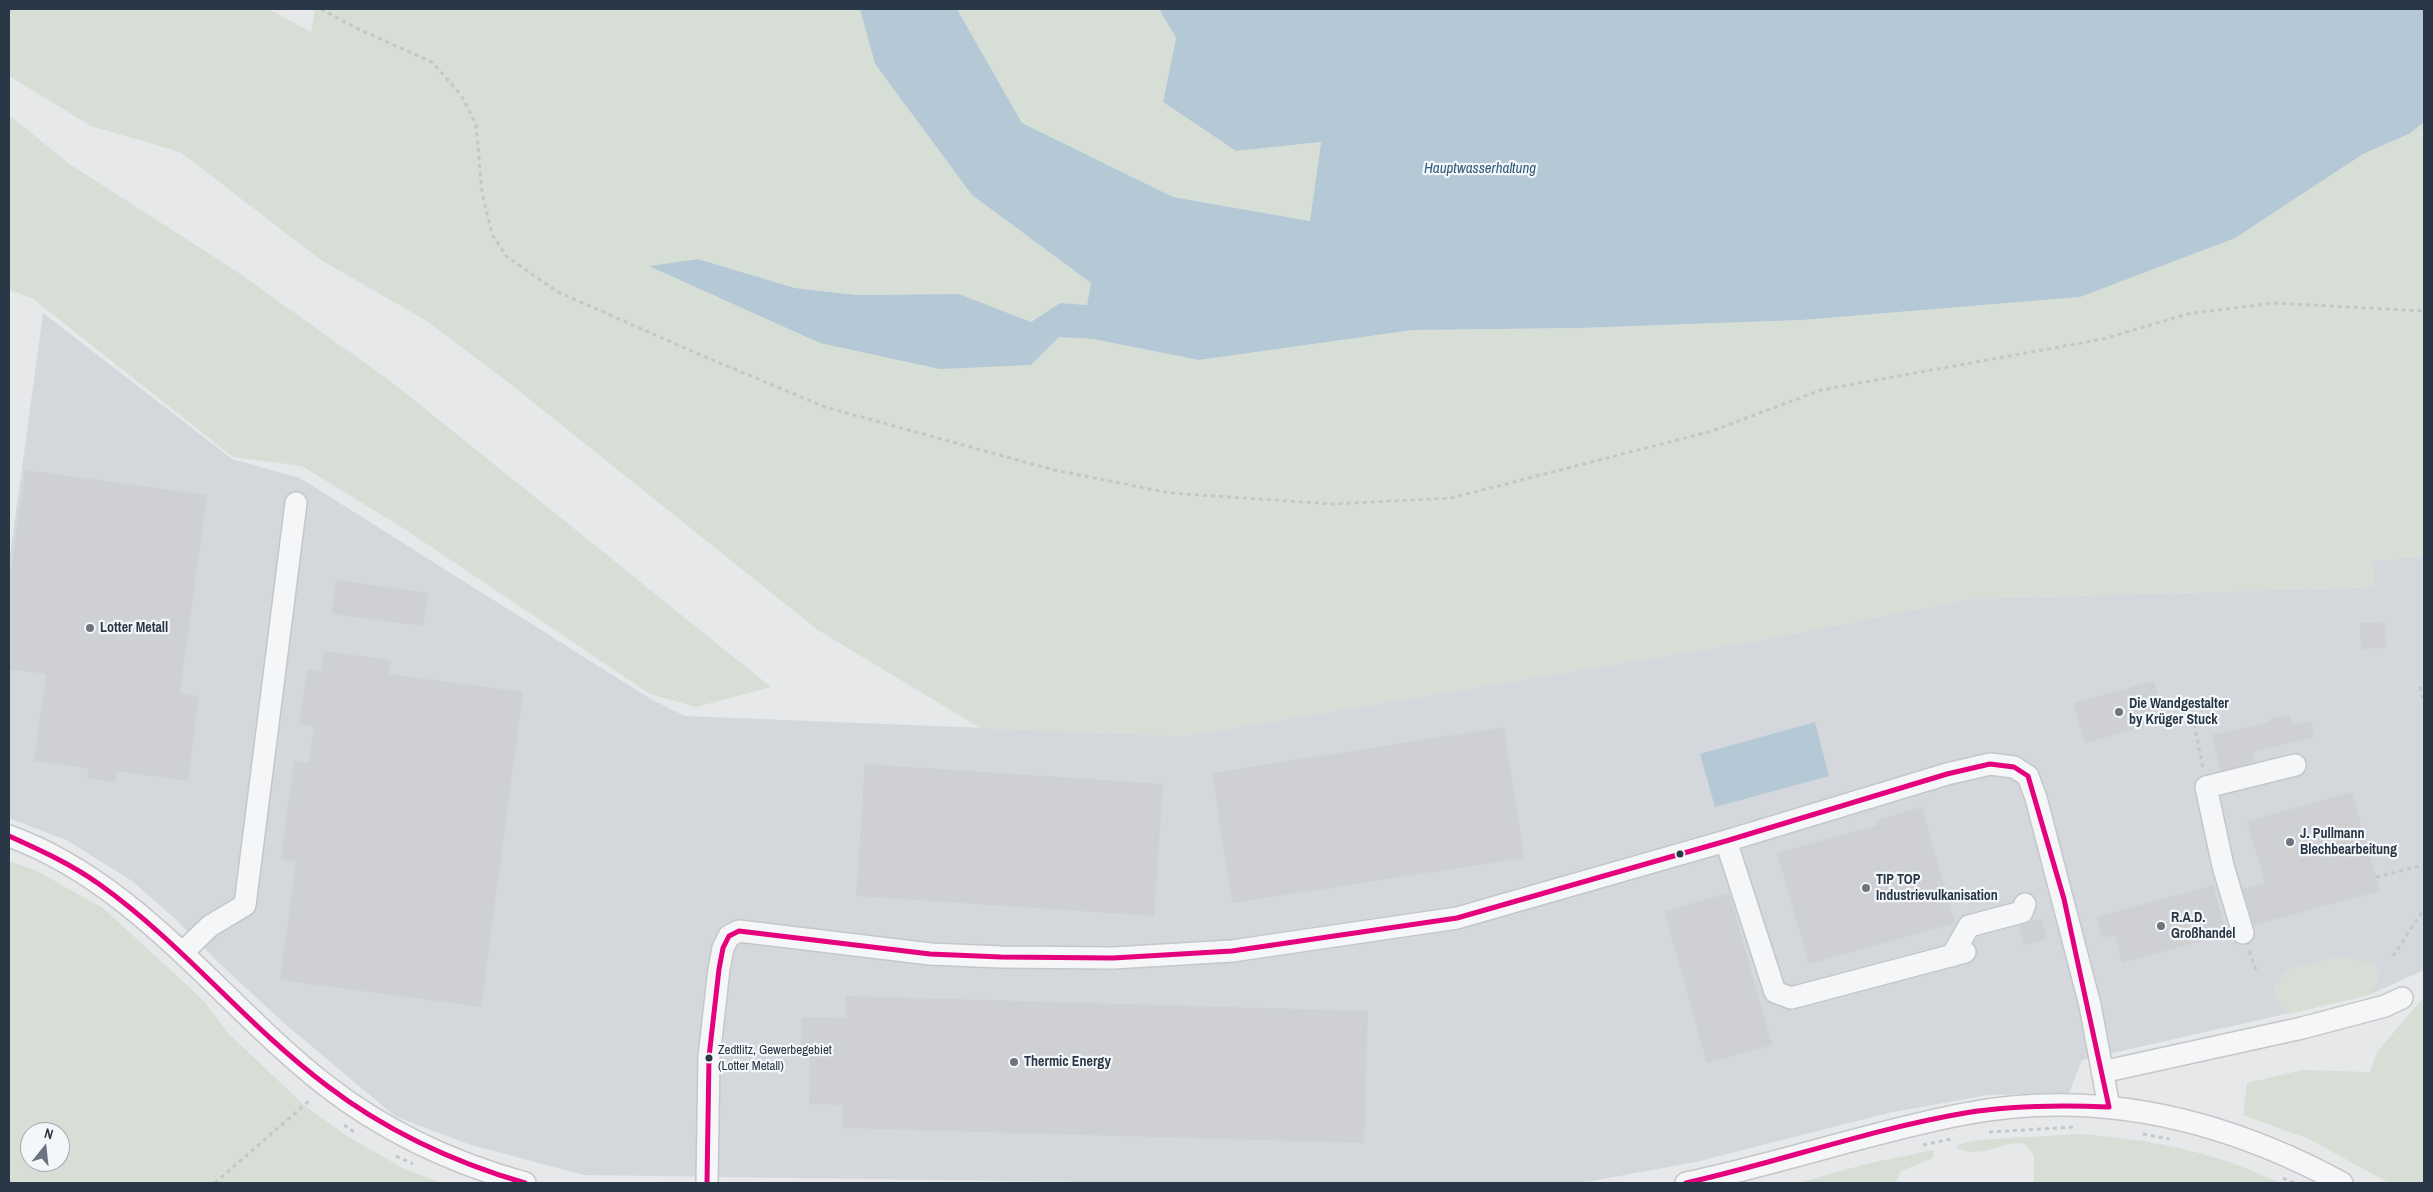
<!DOCTYPE html>
<meta charset="utf-8">
<style>
body{margin:0}
#map{position:relative;width:2433px;height:1192px;overflow:hidden;background:#e6e8ea;font-family:"Archivo Narrow",sans-serif}
canvas{display:block}
.frame{position:absolute;inset:0;border:10px solid #2a3746;pointer-events:none}
.north{position:absolute;left:20px;top:1122px;width:50px;height:50px;box-sizing:border-box;background:#f4f7f9;border:1px solid #a3aab1;border-radius:50%;rotate:16deg;font-size:14px;font-weight:700;line-height:20px;text-align:center;color:#2a3746}
.north::after{content:'';display:block;margin:auto;width:18px;height:22px;background:#6c757f;clip-path:polygon(50% 0,100% 100%,50% 72%,0 100%)}
</style>
<div id="map">
<canvas width="2433" height="1192"></canvas>
<div class="frame"></div>
<div class="north">N</div>
</div>
<script>
const g = document.querySelector('canvas').getContext('2d');
g.lineJoin = 'round';
function fillPath(path, color) { g.fillStyle = color; g.fill(path, 'evenodd'); }
function stroke(path, color, width, dash) { g.strokeStyle = color; g.lineWidth = width; g.lineCap = dash ? 'butt' : 'round'; g.setLineDash(dash || []); g.stroke(path); }
function label(font, color, halo, rows, align = 'center') {
  g.font = font + ' "Archivo Narrow",sans-serif'; g.lineWidth = 4.5; g.setLineDash([]); g.textBaseline = 'middle'; g.strokeStyle = halo; g.fillStyle = color; for (const [text, x, y, turn = 0] of rows) {
    g.save(); g.translate(x, y); g.rotate((+turn || 0) * Math.PI / 180); g.textAlign = isNaN(turn) ? turn : align; if (halo) g.strokeText(text, 0, 0); g.fillText(text, 0, 0); g.restore();
  }
}
fillPath(new Path2D(`
 M43,313L232,459L300,478L649,698L685,716L1184,736L1778,637L1969,599L2374,587L2372,561L2424,556V970L2369,995L2082,1060L2069,1093L1988,1095L1888,1113L1696,1162L1581,1183H1149L584,1175L471,1145L396,1117L285,1024L219,963L171,915L132,881L68,841L9,818V564Z`), '#d4d8dd');
fillPath(new Path2D(`
 M9,9H268L311,32L315,9H860L875,64L972,195L1091,283L1087,305L1060,303L1031,322L959,294L857,295L795,288L698,259L650,266L1031,365L1059,337L1093,339L1199,360L1413,330L1580,328L1802,320L2080,297L2363,154L2409,134L2424,122V131L2417,138L2424,133V556L2372,561L2375,587L1969,599L1778,637L1184,736L980,728L818,630L518,390L427,321L321,260L180,152L91,126L9,76Z
 M957,9H1159L1176,38L1163,102L1236,151L1321,142L1310,221L1173,197L1022,123Z
 M9,115L71,165L236,271L393,383L771,687L696,707L650,694L406,530L302,466L233,457L32,298L9,290Z
 M9,861L35,870L103,908L203,1000L228,1033L305,1106L347,1136L401,1167L440,1183H9ZM30,1132H60V1162H30Z
 M2337,957L2375,963L2379,981L2369,995L2289,1014L2277,1001L2274,987L2288,970Z
 M2424,997V1183H2389L2309,1139L2243,1115L2247,1083L2302,1070L2370,1072L2377,1052Z
 M2080,1134C2147,1139 2218,1152 2279,1183H2034V1156L2025,1144C2002,1139 1986,1159 1958,1149L1957,1145L1978,1140Z
 M1933,1150L1934,1155L1931,1159L1901,1171L1896,1183H1798L1866,1164Z`), '#d7ded6');
fillPath(new Path2D(`
 M860,9H957L1022,123L1173,197L1310,221L1321,142L1236,151L1163,102L1176,38L1159,9H2424V122L2409,134L2363,154L2235,238L2080,297L1802,320L1580,328L1413,330L1199,360L1093,339L1059,337L1031,365L940,369L820,343L649,266L698,259L795,288L857,295L959,294L1031,322L1060,303L1087,305L1091,283L972,195L875,64Z
 M1815,722L1829,776L1715,807L1700,754Z`), '#b4c8d6');
fillPath(new Path2D(`
 M25,470L207,495L180,693L199,696L188,781L116,771L115,782L87,778L88,768L34,761L46,674L9,669V587Z
 M336,580L428,593L423,626L332,614Z
 M2385,622L2386,648L2361,649L2360,623Z
 M324,651L391,660L389,674L523,692L481,1007L280,980L296,861L281,859L294,761L309,763L314,726L299,724L307,669L321,671Z
 M2154,681L2165,721L2085,743L2073,703Z
 M2290,714L2292,725L2311,721L2315,737L2253,752L2255,762L2220,771L2212,735L2270,722L2269,719Z
 M1504,727L1524,858L1232,903L1212,773Z
 M865,764L1163,784L1154,916L856,896Z
 M2352,792L2380,891L2254,925L2243,889L2265,883L2247,821Z
 M1922,807L1955,923L1809,964L1777,853L1877,825L1876,820Z
 M2213,885L2227,934L2122,963L2115,935L2102,938L2096,917Z
 M1729,893L1772,1045L1707,1063L1664,911Z
 M2041,918L2047,939L2024,945L2018,926Z
 M846,996L1368,1011L1364,1143L843,1128V1105L809,1104L810,1053H801L802,1017L846,1018Z`), '#ced0d3');
const minor = new Path2D(`
 M9,836C138,883 219,1001 324,1084C384,1131 452,1163 525,1183
 M1726,841L1775,992L1791,998L1965,952
 M2243,933L2223,866L2206,787L2295,765
 M182,953L210,926L245,905L296,503
 M1952,956L1969,926L2022,912L2025,904
 M2102,1072L2302,1028L2385,1006L2402,998
 M707,1183L709,1057L719,969L723,948L729,936L739,931L930,954L1001,957L1113,958L1232,951L1457,918L1726,841L1947,774L1990,764L2014,767L2028,776L2036,798L2090,1005L2109,1107
 M1686,1183C1779,1164 1870,1132 1964,1114C2098,1088 2224,1119 2342,1183`);
stroke(minor, '#c4c6c8', 24);
stroke(new Path2D(`
 M321,9L356,28L432,62L461,95L476,124L482,193L492,234L507,257L558,292L696,353L825,407L1054,470L1170,493L1333,504L1451,498L1712,431L1821,390L2103,339L2187,314L2273,303L2424,311
 M2420,687L2424,703
 M2193,716L2203,769
 M2376,877L2424,865
 M2249,951L2257,972
 M2393,956L2424,909
 M344,1125L356,1133
 M1989,1132L2075,1127
 M2143,1134L2169,1139
 M1923,1145L1951,1139
 M396,1156L413,1164
 M2283,1178L2294,1183
 M215,1183L310,1100`), '#c4c7ca', 3, [4, 4]);
stroke(minor, '#f5f6f7', 21);
stroke(new Path2D(`
 M9,836C40,850 71,864 99,884C182,943 245,1024 326,1085C386,1131 453,1162 525,1183
 M707,1183L709,1057L719,969L723,948L729,936L739,931L930,954L1001,957L1113,958L1232,951L1457,918L1726,841L1947,774L1990,764L2014,767L2028,776L2064,899L2109,1107C2061,1105 2013,1105 1965,1113C1871,1129 1779,1162 1686,1183`), '#e5007d', 5);
for (const [x, y, r, color] of [
 [90,628,5,"#6c757f"],
 [2119,712,5,"#6c757f"],
 [2290,842,5,"#6c757f"],
 [1680,854,4.5,"#2a3746"],
 [1866,888,5,"#6c757f"],
 [2161,926,5,"#6c757f"],
 [709,1058,4.5,"#2a3746"],
 [1014,1062,5,"#6c757f"]
]) { const dot = new Path2D(); dot.arc(x, y, r, 0, 2 * Math.PI); g.fillStyle = color; g.fill(dot); stroke(dot, '#f4f7f9', 2); }
label('13px', '#2a3746', '#f4f7f9', [
 ["Zedtlitz, Gewerbegebiet",718,1051],
 ["(Lotter Metall)",718,1067]
], 'left');
label('bold 14px', '#2a3746', '#f4f7f9', [
 ["Lotter Metall",100,628],
 ["Die Wandgestalter",2129,704],
 ["by Krüger Stuck",2129,720],
 ["J. Pullmann",2300,834],
 ["Blechbearbeitung",2300,850],
 ["TIP TOP",1876,880],
 ["Industrievulkanisation",1876,896],
 ["R.A.D.",2171,918],
 ["Großhandel",2171,934],
 ["Thermic Energy",1024,1062]
], 'left');
label('italic 15px', '#325b7b', '#f4f7f9', [
 ["Hauptwasserhaltung",1480,169]
]);
</script>
